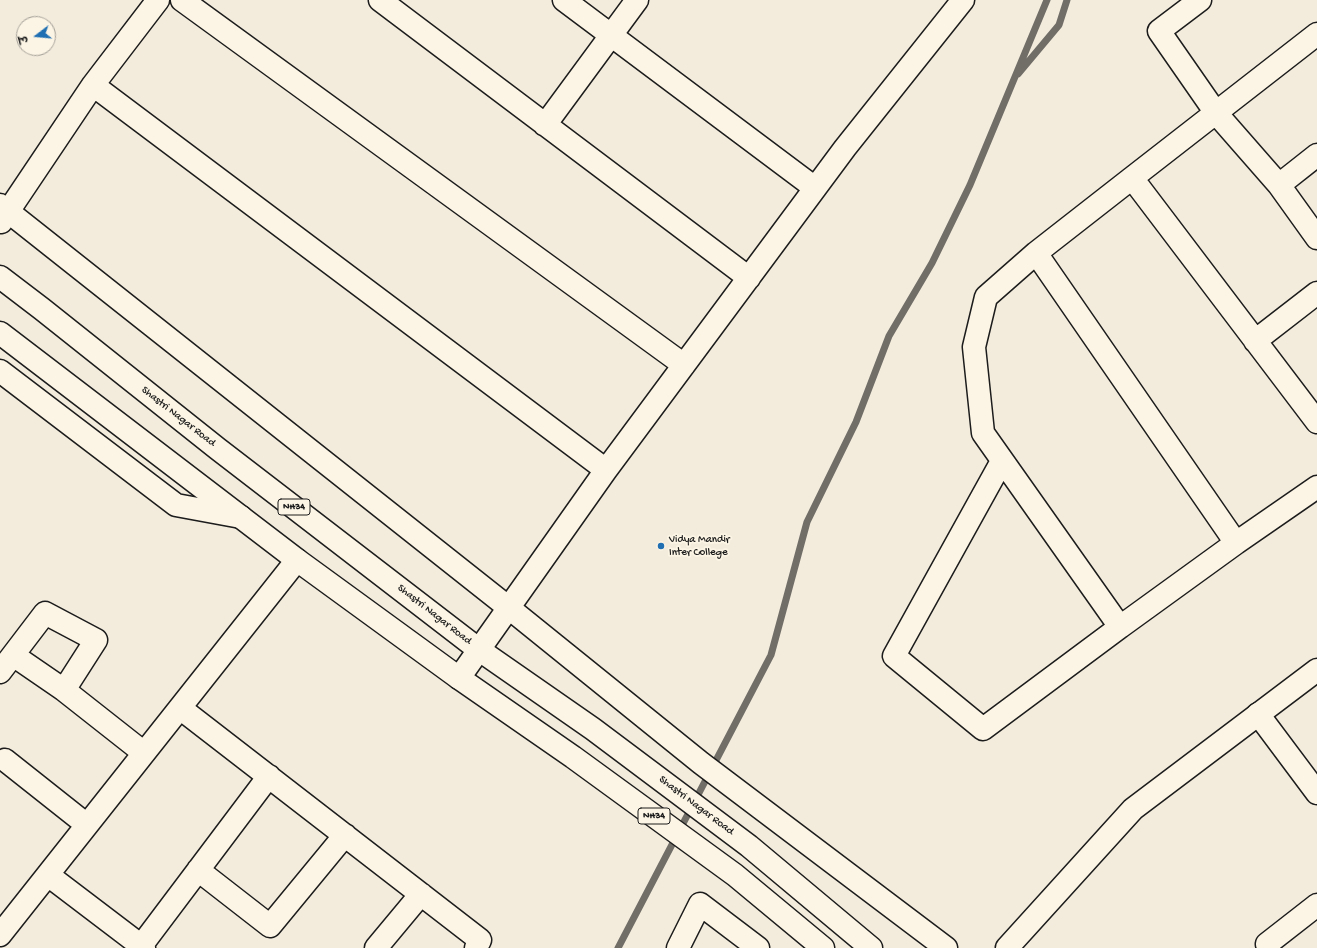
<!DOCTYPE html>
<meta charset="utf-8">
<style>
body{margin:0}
#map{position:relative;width:1317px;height:948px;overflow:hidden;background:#f3ecdd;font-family:"Gochi Hand","Playpen Sans Deva",sans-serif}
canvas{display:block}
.north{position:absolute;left:16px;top:16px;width:40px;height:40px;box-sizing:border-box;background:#fcf5e5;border:1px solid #a29e95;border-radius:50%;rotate:254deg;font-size:11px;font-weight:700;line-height:16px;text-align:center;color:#1c1c1c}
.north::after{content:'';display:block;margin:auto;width:14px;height:18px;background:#1f6fb2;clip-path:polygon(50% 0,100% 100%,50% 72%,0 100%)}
</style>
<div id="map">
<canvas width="1317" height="948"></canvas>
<div class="north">उ</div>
</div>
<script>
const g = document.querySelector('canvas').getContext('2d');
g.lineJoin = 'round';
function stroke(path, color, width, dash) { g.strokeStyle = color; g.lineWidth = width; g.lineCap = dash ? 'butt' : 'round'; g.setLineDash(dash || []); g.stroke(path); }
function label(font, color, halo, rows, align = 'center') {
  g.font = font + ' "Gochi Hand",sans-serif'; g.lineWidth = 3.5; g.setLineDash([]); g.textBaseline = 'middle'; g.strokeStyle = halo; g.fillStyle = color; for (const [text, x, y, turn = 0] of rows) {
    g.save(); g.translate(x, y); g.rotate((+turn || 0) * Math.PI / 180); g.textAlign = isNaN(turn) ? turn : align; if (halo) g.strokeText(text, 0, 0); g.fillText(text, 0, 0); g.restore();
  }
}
stroke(new Path2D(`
 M1018,74L1059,25L1067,0
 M618,948L771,655L807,522L856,422L889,336L932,263L970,185L1047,0`), '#716e68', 7);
const street = new Path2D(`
 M182,0L684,365
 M380,0L749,278
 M564,0L815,188
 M1200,0L1159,31L1216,113L1279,185
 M1317,34L1132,178L1317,422
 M93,85L606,470
 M545,125L637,0
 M1317,155L1279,185L1317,238
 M1132,178L1036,253L1236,543L1317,487
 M0,205L509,608L701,763L946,948
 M1,222L93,85L158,0
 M1036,253L986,297L974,347L983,433L1120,627L1236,543
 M1255,341L1317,293
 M0,371L176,505L241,517
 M1002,461L894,656L983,729L1120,627
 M13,655L64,690
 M0,672L45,613L96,640L64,690L144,753
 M459,678L606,470L845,148L963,0
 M180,708L480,940L476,948
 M1258,714L1317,793
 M5,760L87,825
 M198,870L270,926L345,835
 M48,875L144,948
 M0,935L297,560
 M1267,944L1317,905
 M141,946L269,776
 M376,948L421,894
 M678,948L700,904L758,948`);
const secondary = new Path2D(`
 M1007,948L1133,809L1317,670`);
const highway = new Path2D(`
 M0,277L42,309L218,449L478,649L593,729L749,846L871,948
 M0,333L297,560L459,678L573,757L735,875L823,948`);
stroke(street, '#1c1c1c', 25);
stroke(secondary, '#1c1c1c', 25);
stroke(highway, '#1c1c1c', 25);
stroke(street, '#fcf5e5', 22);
stroke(secondary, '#fcf5e5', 22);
stroke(highway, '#fcf5e5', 22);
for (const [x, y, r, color] of [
 [661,546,4,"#1f6fb2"]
]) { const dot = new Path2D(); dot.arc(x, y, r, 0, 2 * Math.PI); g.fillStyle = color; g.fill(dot); stroke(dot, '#fcf5e5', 1.5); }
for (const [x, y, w] of [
 [294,507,32],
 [654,816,32]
]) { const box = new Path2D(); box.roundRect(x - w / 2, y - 8, w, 16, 3); g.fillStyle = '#fcf5e5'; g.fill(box); stroke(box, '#1c1c1c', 1); }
label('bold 10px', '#1c1c1c', null, [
 ["NH34",294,507],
 ["NH34",654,816]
]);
label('11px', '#1c1c1c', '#fcf5e5', [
 ["Shastri Nagar Road",178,417,38],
 ["Shastri Nagar Road",434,615,38],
 ["Shastri Nagar Road",696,806,37]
]);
label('11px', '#1c1c1c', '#fcf5e5', [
 ["Vidya Mandir",669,540],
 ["Inter College",669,553]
], 'left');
</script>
